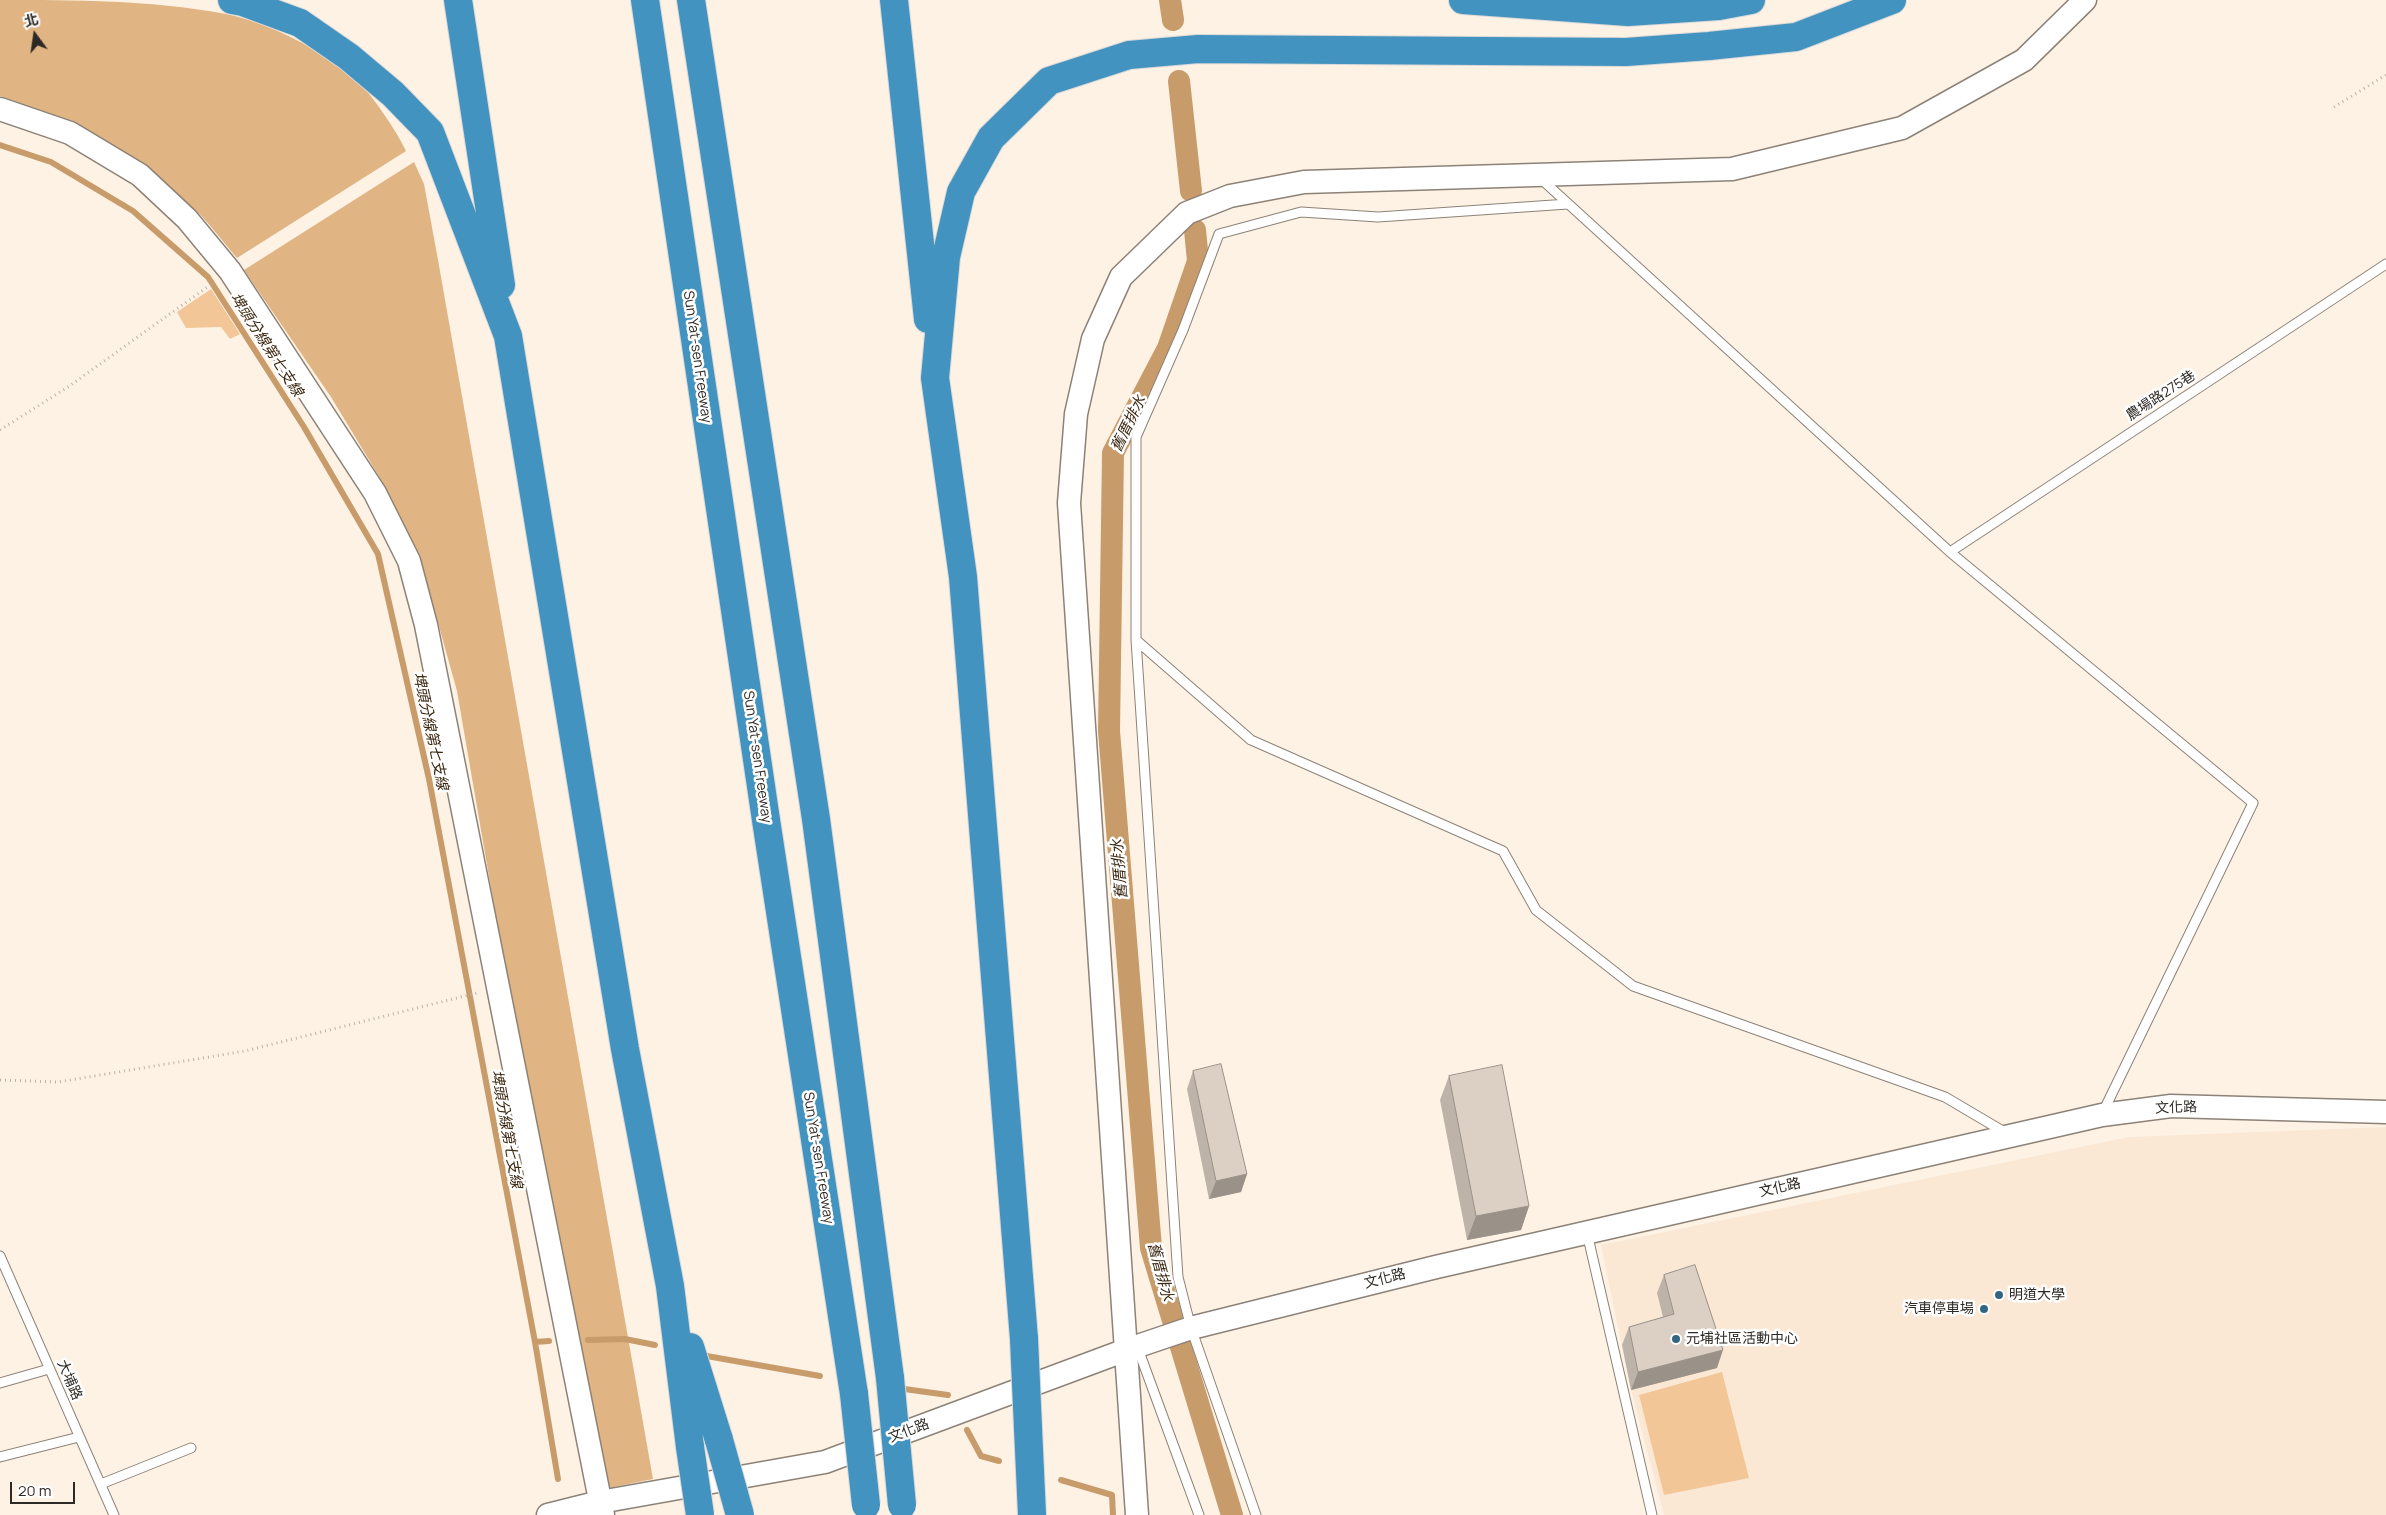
<!DOCTYPE html>
<meta charset="utf-8">
<style>
body{margin:0}
#map{position:relative;width:2386px;height:1515px;overflow:hidden;background:#fef2e5;font-family:Manrope,"Noto Sans TC",sans-serif}
canvas{display:block}
.north{position:absolute;left:10px;top:10px;width:50px;height:50px;-webkit-text-stroke:4px #fff;paint-order:stroke;rotate:346deg;font-size:14px;font-weight:700;line-height:20px;text-align:center;color:#2d2924}
.north::after{content:'';display:block;margin:auto;width:18px;height:22px;background:#2d2924;clip-path:polygon(50% 0,100% 100%,50% 72%,0 100%)}
.scale{position:absolute;left:10px;top:1482px;width:65px;height:22px;box-sizing:border-box;border:2px solid #2d2924;border-top:0;padding-left:6px;font-size:15px;line-height:18px;white-space:nowrap;color:#2d2924;-webkit-text-stroke:4px #fff;paint-order:stroke}
</style>
<div id="map">
<canvas width="2386" height="1515"></canvas>
<div class="north">北</div>
<div class="scale">20 m</div>
</div>
<script>
const g = document.querySelector('canvas').getContext('2d');
g.lineJoin = 'round';
function fillPath(path, color) { g.fillStyle = color; g.fill(path, 'evenodd'); }
function stroke(path, color, width, dash) { g.strokeStyle = color; g.lineWidth = width; g.lineCap = dash ? 'butt' : 'round'; g.setLineDash(dash || []); g.stroke(path); }
function label(font, color, halo, rows, align = 'center') {
  g.font = font + ' Manrope,"Noto Sans TC",sans-serif'; g.lineWidth = 5; g.setLineDash([]); g.textBaseline = 'middle'; g.strokeStyle = halo; g.fillStyle = color; for (const [text, x, y, turn = 0] of rows) {
    g.save(); g.translate(x, y); g.rotate((+turn || 0) * Math.PI / 180); g.textAlign = isNaN(turn) ? turn : align; if (halo) g.strokeText(text, 0, 0); g.fillText(text, 0, 0); g.restore();
  }
}
fillPath(new Path2D(`
 M2386,1127V1515H1664L1631,1390L1601,1245L2129,1137Z`), '#fae8d5');
fillPath(new Path2D(`
 M211,289L240,334L230,339L221,327L186,328L177,312Z
 M1722,1372L1749,1478L1664,1495L1639,1395Z`), '#f2c697');
fillPath(new Path2D(`
 M0,0C75,0 152,0 226,14C267,22 322,50 354,77C370,92 397,131 406,151L237,258C222,241 208,221 191,206C135,156 71,121 0,96Z
 M414,162L424,184L438,260L653,1479L609,1488L572,1322L515,1027L457,691L428,587L386,488L331,397L244,270Z`), '#e1b483');
stroke(new Path2D(`
 M0,145L51,162L133,211L208,277L304,427L378,554L429,779L535,1342L558,1479
 M588,1340L625,1339L655,1345
 M535,1342L549,1341
 M701,1355L820,1376
 M897,1388L948,1395
 M967,1430L981,1456L999,1461
 M1061,1480L1112,1495L1113,1515`), '#c89b6b', 6);
stroke(new Path2D(`
 M1170,0L1173,20
 M1179,81L1191,191
 M1195,230L1198,261L1168,348L1113,453L1109,731L1151,1248L1232,1515`), '#c89b6b', 22);
const service = new Path2D(`
 M1540,178L1950,552L2253,803L2103,1112
 M1950,552L2386,264
 M1136,640L1251,740L1503,851L1536,910L1633,986L1945,1097L2006,1133
 M1587,1233L1652,1515
 M0,1256L114,1515
 M1137,1346L1199,1515
 M0,1383L49,1369
 M0,1457L79,1437
 M101,1484L191,1448
 M1256,1515L1191,1328L1178,1277L1136,640V437L1183,330L1219,234L1301,212L1378,217L1568,204`);
const tertiary = new Path2D(`
 M0,109L70,133L140,175L187,219L230,271L375,493L409,561L426,625L603,1515
 M548,1515L600,1502L825,1462L1126,1350L1191,1328L1436,1267L2102,1115L2171,1106L2386,1112
 M1137,1515L1069,503L1076,414L1093,339L1121,277L1187,213L1230,196L1304,182L1732,169L1902,128L2024,60L2085,0`);
const motorway = new Path2D(`
 M232,0L243,2L300,23L349,57L393,94L430,132L508,336L625,1049L670,1286L690,1447
 M458,0L501,285
 M645,0L766,820L854,1394
 M691,0L816,819L890,1378
 M894,0L928,319
 M1463,0L1628,12L1719,6L1751,0
 M1024,1339L963,577L935,378L946,257L961,192L991,138L1049,81L1129,55L1198,49L1626,52L1709,46L1796,37L1892,0
 M690,1347L719,1440
 M1028,1428L1032,1515`);
stroke(service, '#8d8277', 11);
stroke(tertiary, '#8d8277', 25);
stroke(motorway, '#d9d8d8', 30);
stroke(new Path2D(`
 M2334,107L2386,75
 M0,430L68,387L213,283
 M0,1080L58,1082L245,1051L477,993`), '#bcb2a8', 3, [1, 4]);
stroke(service, '#fff', 9);
stroke(tertiary, '#fff', 22);
stroke(motorway, '#4293bf', 28);
const motorwayBridge = new Path2D(`
 M1024,1339L1028,1428
 M890,1378L902,1505
 M854,1394L866,1505
 M719,1440L740,1515
 M690,1447L700,1515`);
stroke(motorwayBridge, '#d9d8d8', 30, []);
stroke(motorwayBridge, '#4293bf', 28);
fillPath(new Path2D(`
 M1193,1071L1247,1174L1241,1192L1209,1199L1187,1089Z
 M1449,1076L1529,1206L1521,1230L1467,1240L1440,1100Z
 M1664,1275L1717,1368L1631,1390L1622,1345L1629,1327L1663,1317L1657,1293Z`), '#bdb3a9');
fillPath(new Path2D(`
 M1247,1174L1241,1192L1209,1199L1216,1181Z
 M1529,1206L1521,1230L1467,1240L1476,1216Z
 M1723,1350L1717,1368L1631,1390L1638,1372Z`), '#9a9289');
const building = new Path2D(`
 M1221,1064L1247,1174L1216,1181L1193,1071Z
 M1502,1065L1529,1206L1476,1216L1449,1076Z
 M1695,1265L1723,1350L1638,1372L1629,1327L1674,1314L1664,1275Z`);
fillPath(building, '#dcd0c4');
stroke(building, '#9a9289', 1);
for (const [x, y, r, color] of [
 [1999,1295,5,"#326682"],
 [1984,1309,5,"#326682"],
 [1676,1339,5,"#326682"]
]) { const dot = new Path2D(); dot.arc(x, y, r, 0, 2 * Math.PI); g.fillStyle = color; g.fill(dot); stroke(dot, '#fff', 2); }
label('14px', '#2d2924', '#fff', [
 ["Sun Yat-sen Freeway",697,357,82],
 ["農場路275巷",2161,396,-33],
 ["Sun Yat-sen Freeway",757,757,82],
 ["文化路",2176,1108,-2],
 ["Sun Yat-sen Freeway",818,1158,81],
 ["文化路",1780,1188,-13],
 ["文化路",1385,1279,-14],
 ["大埔路",69,1380,67],
 ["文化路",909,1431,-21]
]);
label('14px', '#2d2924', '#fff', [
 ["明道大學",2009,1295],
 ["汽車停車場",1974,1309,"right"],
 ["元埔社區活動中心",1686,1339]
], 'left');
label('italic 15px', '#3b2811', '#fff', [
 ["埤頭分線第七支線",266,345,57],
 ["舊厝排水",1129,424,-64],
 ["埤頭分線第七支線",430,731,78],
 ["舊厝排水",1120,869,-95],
 ["埤頭分線第七支線",506,1129,80],
 ["舊厝排水",1160,1272,75]
]);
</script>
